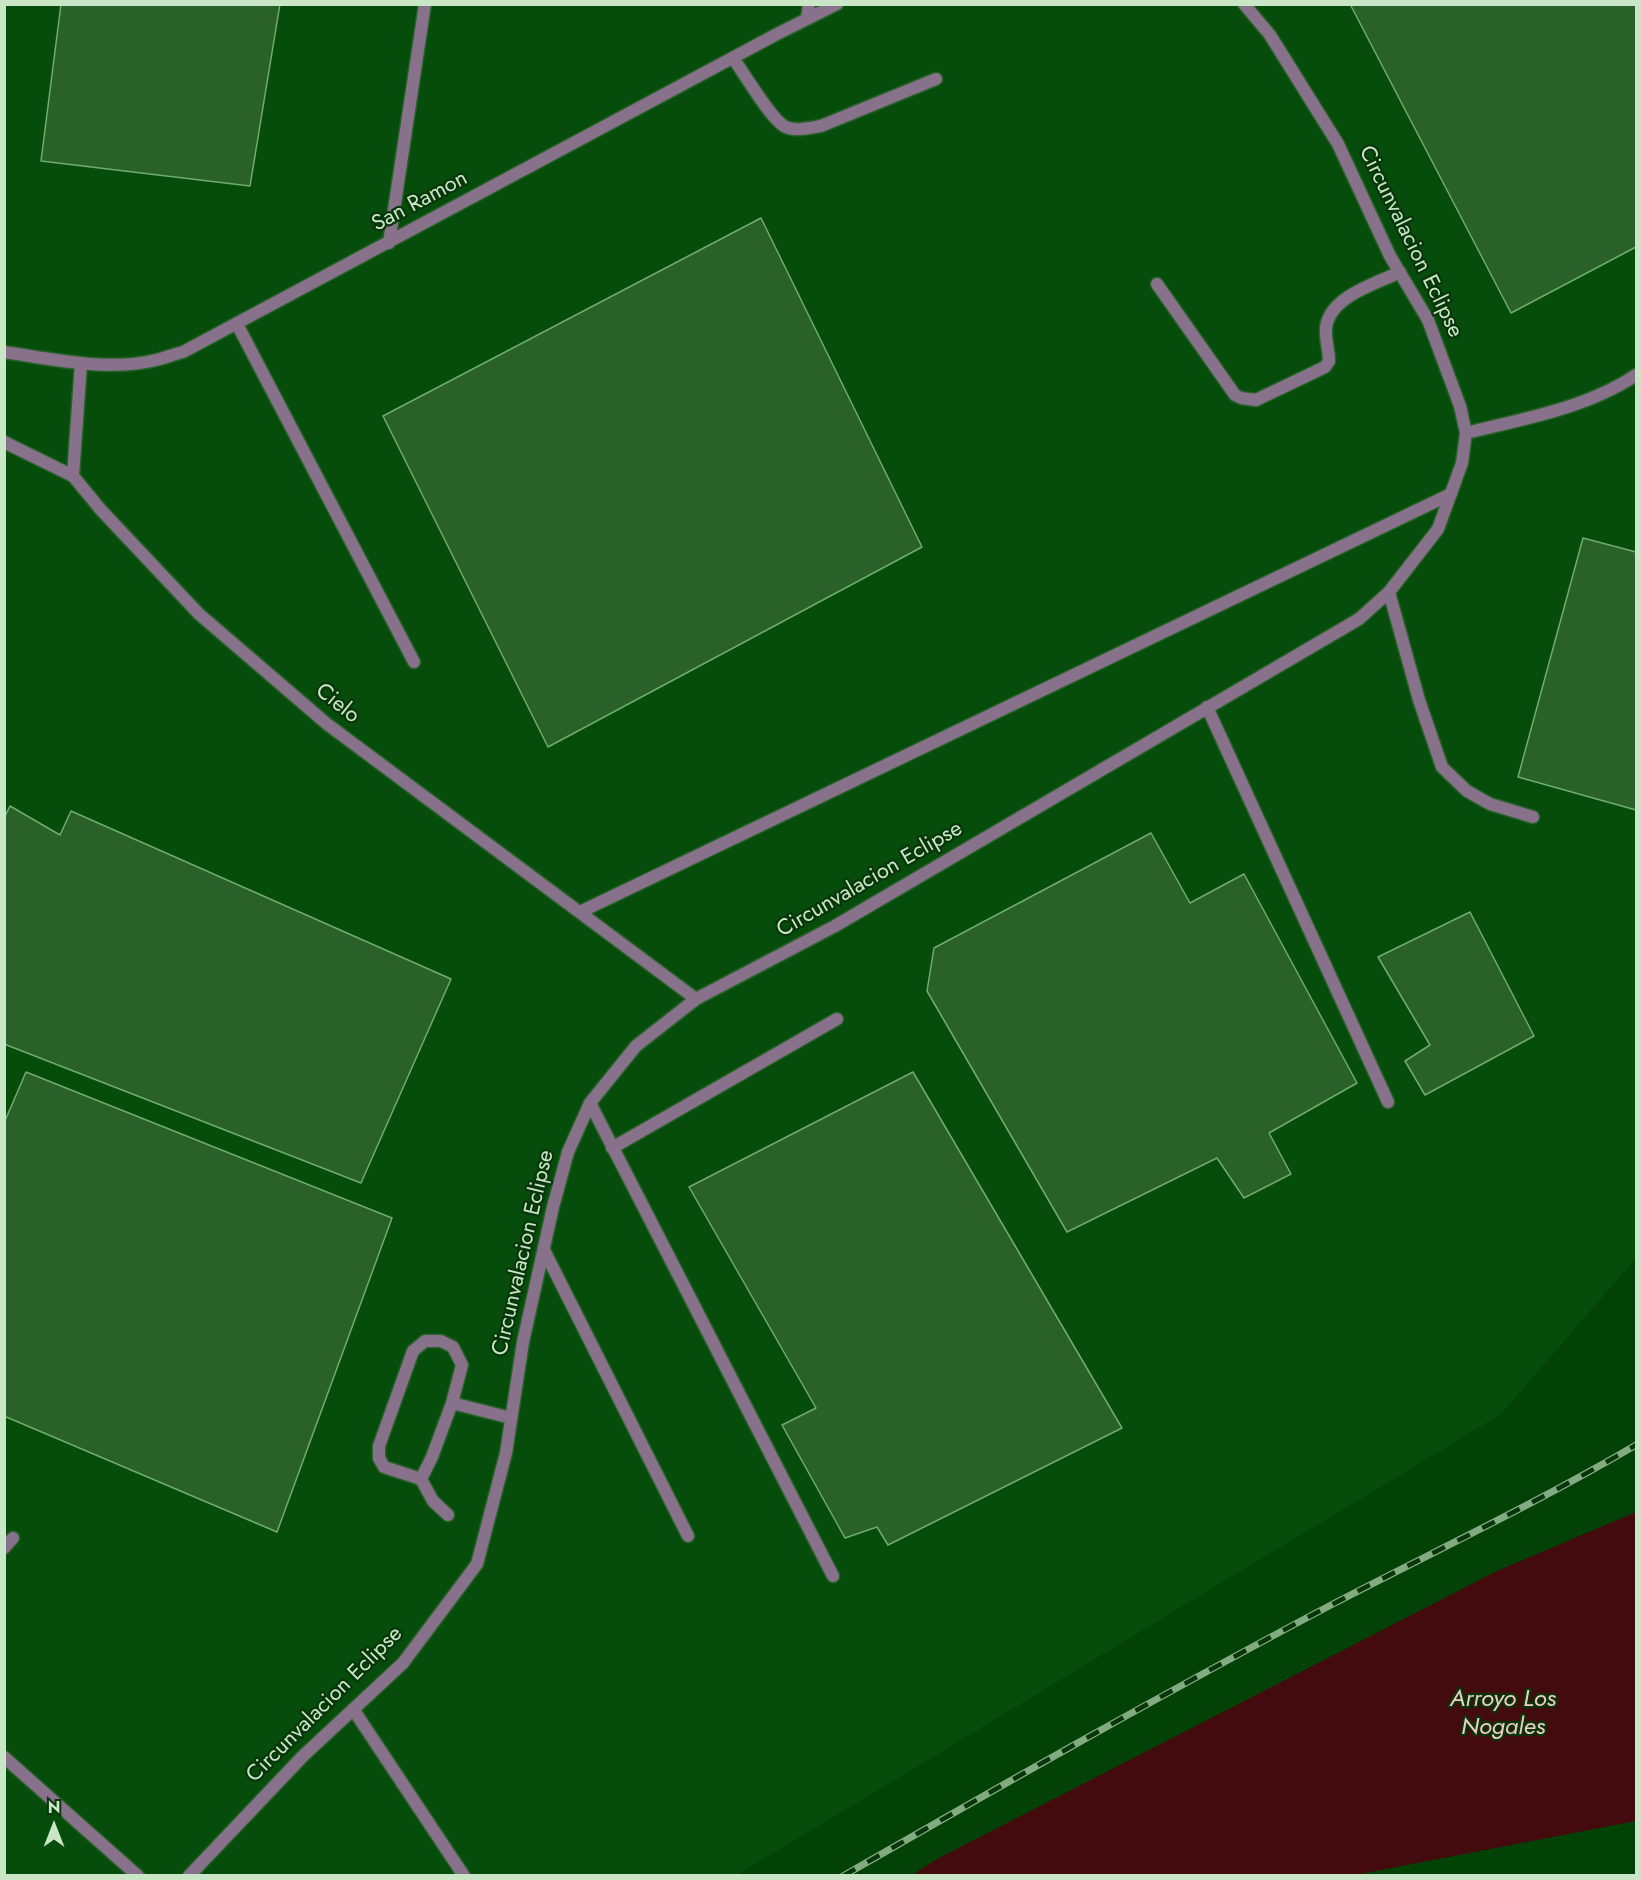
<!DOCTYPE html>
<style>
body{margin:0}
#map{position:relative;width:1641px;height:1880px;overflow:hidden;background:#034206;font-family:Jost,sans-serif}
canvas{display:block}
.frame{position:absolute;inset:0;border:6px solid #c9e6c7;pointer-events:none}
.north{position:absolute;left:24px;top:1796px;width:60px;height:60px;-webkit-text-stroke:4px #08350a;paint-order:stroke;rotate:0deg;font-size:16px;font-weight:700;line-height:24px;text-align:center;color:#c9e6c7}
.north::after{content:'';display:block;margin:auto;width:21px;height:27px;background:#c9e6c7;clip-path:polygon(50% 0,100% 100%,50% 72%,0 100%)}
</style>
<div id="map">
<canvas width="1641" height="1880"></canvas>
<div class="frame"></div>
<div class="north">N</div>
</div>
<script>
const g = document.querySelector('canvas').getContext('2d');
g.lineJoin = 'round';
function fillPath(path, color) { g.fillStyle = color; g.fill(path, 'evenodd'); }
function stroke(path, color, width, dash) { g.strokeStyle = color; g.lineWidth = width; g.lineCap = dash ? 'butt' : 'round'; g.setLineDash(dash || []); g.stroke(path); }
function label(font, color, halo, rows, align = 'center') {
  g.font = font + ' Jost,sans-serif'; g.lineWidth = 4.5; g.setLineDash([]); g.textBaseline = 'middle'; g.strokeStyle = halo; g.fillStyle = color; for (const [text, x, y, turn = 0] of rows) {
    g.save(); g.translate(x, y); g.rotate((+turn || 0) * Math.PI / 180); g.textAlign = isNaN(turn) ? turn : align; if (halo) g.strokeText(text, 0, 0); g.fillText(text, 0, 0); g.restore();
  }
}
fillPath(new Path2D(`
 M5,5H1636V1258L1501,1414L737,1875L5,1876Z`), '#064d0b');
fillPath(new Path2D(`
 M1636,1512V1821L1355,1875H912L937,1859L1497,1571Z`), '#440b0e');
const building = new Path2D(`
 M61,4H280L250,186L41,161Z
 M1350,4H1636V247L1511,313Z
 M761,218L922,547L548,747L383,416Z
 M1583,538L1636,552V810L1518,777Z
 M10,806L60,835L71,811L451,979L361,1183L4,1044V818Z
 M1151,833L1190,903L1244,874L1357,1083L1269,1133L1291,1174L1244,1198L1217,1158L1067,1232L927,991L934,948Z
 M1470,912L1534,1036L1425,1095L1405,1061L1430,1045L1378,957Z
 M26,1072L392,1218L277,1532L4,1416V1123Z
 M913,1072L1122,1428L888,1545L877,1527L845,1538L782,1425L816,1408L689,1187Z`);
fillPath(building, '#296128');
stroke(building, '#72ab6f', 1.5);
const service = new Path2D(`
 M807,19L809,4
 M733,58C744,73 770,118 784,126C794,132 810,128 821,126L936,79
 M389,243L425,4
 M1157,284L1235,395L1241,398L1256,400L1325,367L1329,361C1329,350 1325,339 1326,328C1329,297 1375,284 1400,272
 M237,324L414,662
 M4,352C52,359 109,372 156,360C165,358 174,354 183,352L777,34L837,4
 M81,363L73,476L101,510L199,614L327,724L696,999
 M1466,433C1523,419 1587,408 1636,375
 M4,442L73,476
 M1389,592L1419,700L1442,767L1467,791L1490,804L1533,817
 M1207,707L1388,1102
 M580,912L1451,494
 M590,1103L833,1576
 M612,1148L837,1019
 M544,1250L688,1536
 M421,1479L384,1467L379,1458V1446L413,1351L425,1341H441L453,1347L462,1365L452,1403
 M448,1515L433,1501L421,1479L432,1457L452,1403L511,1418
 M4,1548L13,1538
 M353,1709L464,1876
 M4,1757L138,1876
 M189,1876L303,1756L403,1663L477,1564L506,1453L523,1342L553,1207L568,1152L590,1103L636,1046L696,999L835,926L1359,619L1389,592L1438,529L1462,463L1466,433L1460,406L1428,320L1390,256L1338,144L1270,35L1244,4`);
stroke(service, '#276029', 15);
stroke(service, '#88718a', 12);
const rail = new Path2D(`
 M843,1876C1004,1784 1166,1692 1331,1605C1433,1552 1537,1503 1636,1445`);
stroke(rail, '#82ab82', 7);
stroke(rail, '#08350a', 4.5, [14]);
label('22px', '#c9e6c7', '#08350a', [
 ["San Ramon",420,202,-28],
 ["Circunvalacion Eclipse",1410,242,64],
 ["Cielo",337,704,39],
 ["Circunvalacion Eclipse",870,880,-30],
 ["Circunvalacion Eclipse",524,1253,-77],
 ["Circunvalacion Eclipse",325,1705,-45]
]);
label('italic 24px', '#f3cac6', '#08350a', [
 ["Arroyo Los",1503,1700],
 ["Nogales",1503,1728]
]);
</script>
